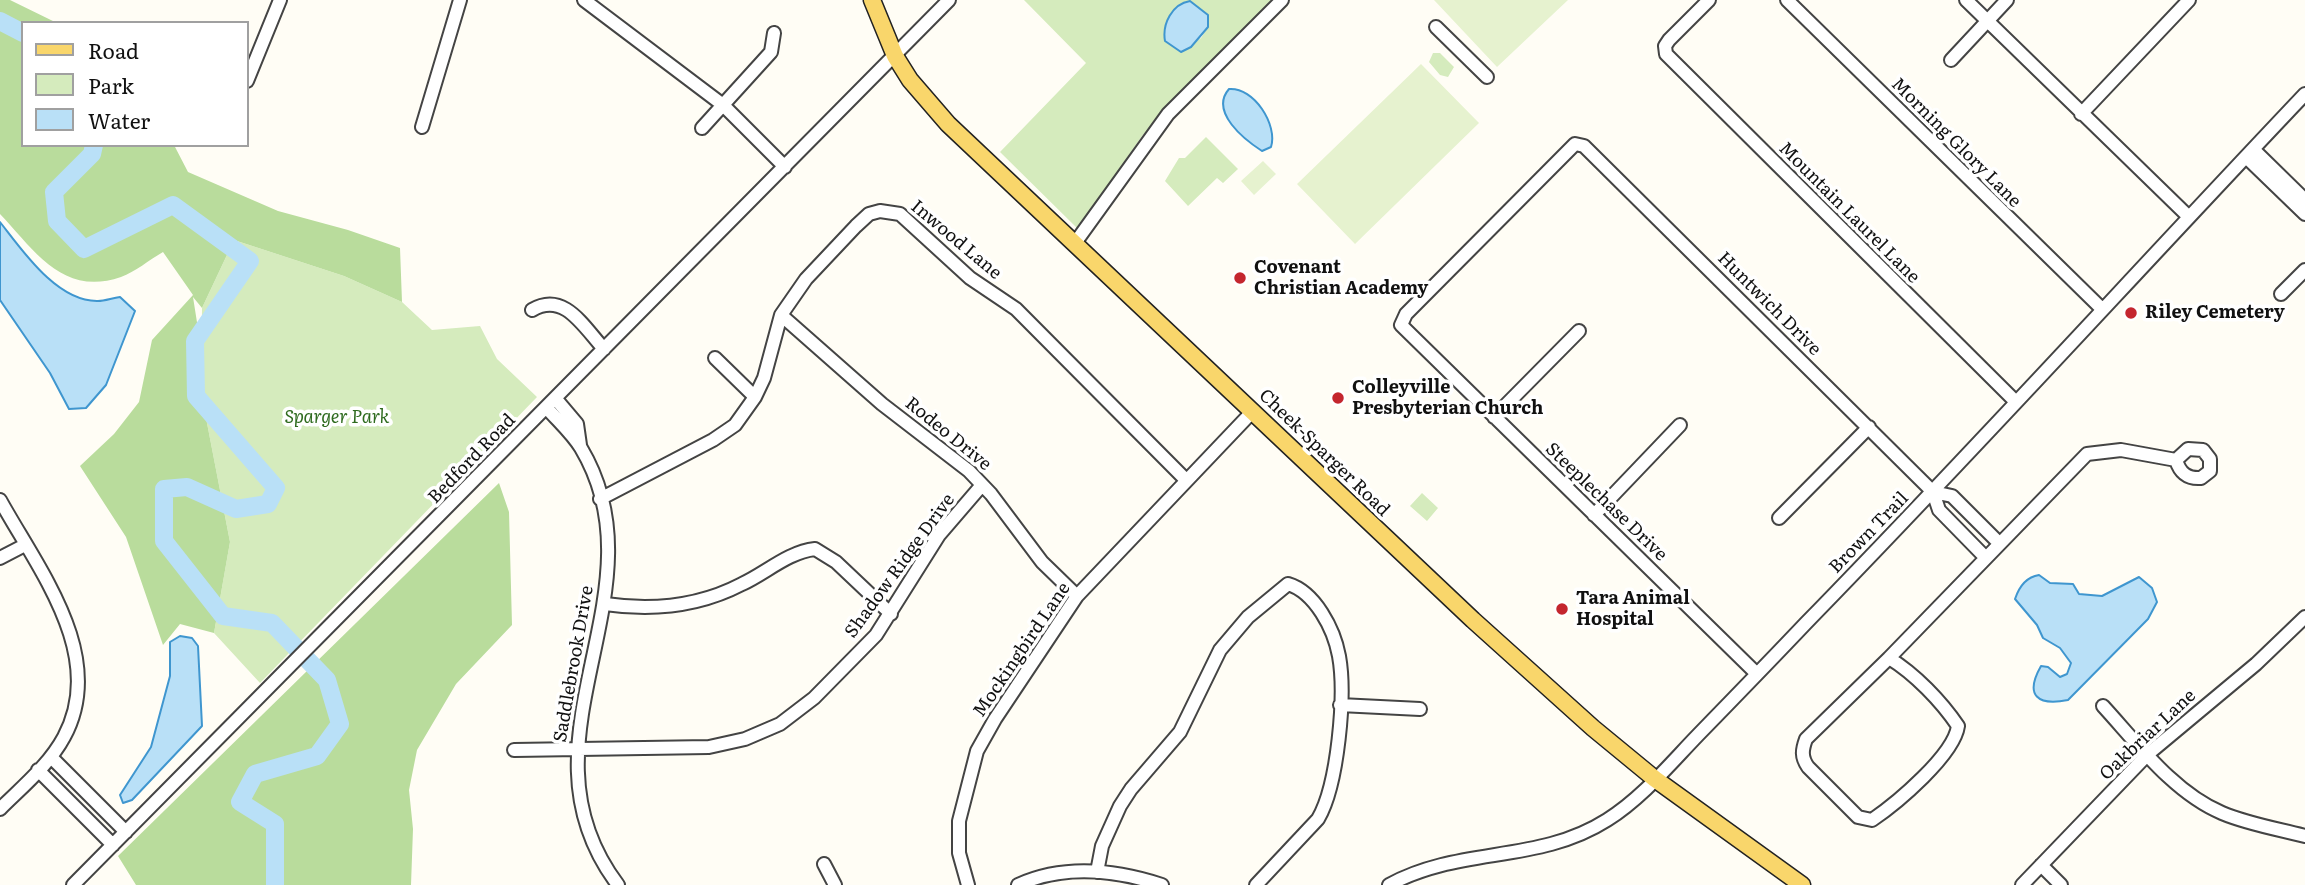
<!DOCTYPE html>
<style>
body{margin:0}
#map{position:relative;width:2305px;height:885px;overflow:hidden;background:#fffdf5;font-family:Literata,serif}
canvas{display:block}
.legend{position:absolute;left:21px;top:21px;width:228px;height:126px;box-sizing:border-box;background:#fff;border:2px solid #a0a0a0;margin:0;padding:9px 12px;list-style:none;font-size:21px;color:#111}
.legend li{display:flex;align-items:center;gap:14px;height:35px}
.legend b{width:35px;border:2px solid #a0a0a0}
</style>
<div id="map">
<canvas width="2305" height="885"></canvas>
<ul class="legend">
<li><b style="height:9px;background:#f9d66b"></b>Road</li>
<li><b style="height:19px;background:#d5ebbd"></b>Park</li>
<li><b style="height:19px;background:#b9e0f7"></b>Water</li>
</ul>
</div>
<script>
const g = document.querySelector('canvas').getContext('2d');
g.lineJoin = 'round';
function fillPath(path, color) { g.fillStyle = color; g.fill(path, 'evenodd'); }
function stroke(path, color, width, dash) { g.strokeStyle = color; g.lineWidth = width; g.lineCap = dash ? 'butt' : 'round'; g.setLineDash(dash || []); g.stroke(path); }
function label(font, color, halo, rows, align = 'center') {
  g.font = font + ' Literata,serif'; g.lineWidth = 7; g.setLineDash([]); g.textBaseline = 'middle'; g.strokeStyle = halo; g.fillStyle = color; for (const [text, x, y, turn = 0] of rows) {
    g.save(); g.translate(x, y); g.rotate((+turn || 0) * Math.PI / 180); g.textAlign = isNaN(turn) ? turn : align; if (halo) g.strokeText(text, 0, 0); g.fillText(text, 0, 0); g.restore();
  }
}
fillPath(new Path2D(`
 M1024,0H1274L1198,74L1142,136L1078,229L1000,152L1086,63ZM1187,1L1208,27L1201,38L1181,52L1165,41C1162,24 1171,8 1187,1Z
 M1433,53H1440L1454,67L1448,77L1440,75L1429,62Z
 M1206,137L1238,169L1223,183L1217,178L1188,206L1165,181L1179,158H1185Z
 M234,240L344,276L402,302L432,330L480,326L497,359L537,397L260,683L214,633L230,542L201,392L202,308Z
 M1422,493L1438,508L1427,521L1410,506Z`), '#d5ebbd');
fillPath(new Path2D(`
 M0,0H10L57,23H23V145H174L188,172L278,211L348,230L400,248L402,302L344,276L234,240L202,308L193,297L202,354L201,392L230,542L214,633L180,624L163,645L126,537L80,466L114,434L139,402L152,340L193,295L163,252C149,260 135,272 121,277C63,297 35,251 0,214Z
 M499,483L509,512L512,625L456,684L417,750L409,790L413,829L411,885H136L118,856Z`), '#b9dc9c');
fillPath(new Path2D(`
 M1434,0H1568L1497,67Z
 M1421,64L1479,123L1355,244L1297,184Z
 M1263,161L1276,174L1254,195L1241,181Z`), '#e6f2cf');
const water = new Path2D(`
 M1190,1L1208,15V27L1191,47L1181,52L1165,41C1162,24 1172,4 1190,1Z
 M1229,89C1254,87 1278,125 1271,147L1262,151C1245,140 1209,112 1229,89Z
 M0,222C22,250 57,302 98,301C105,301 112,298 120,297L135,311L106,385L86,408L69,409L50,373L0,300Z
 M2039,575L2050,583L2073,584L2079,594L2102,596L2139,577L2152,588L2157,602L2148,619L2068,700C2038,706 2024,696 2041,666L2048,667L2060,677L2067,674L2071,663L2060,648L2043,638L2037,625L2015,599C2019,587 2026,577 2039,575Z
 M180,636L192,638L198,646L202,726L132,800L123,803L120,795L151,747L170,676V642Z`);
fillPath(water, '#b9e0f7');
stroke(water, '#3f96cf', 2);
stroke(new Path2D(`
 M0,21L23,33
 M94,145L92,154L54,192L57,221L84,249L173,205L250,261L195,341L196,396L276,488L268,504L236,509L187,487L164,489V541L223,616L272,623L327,680L340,724L317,756L255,774L240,802L275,824V885`), '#b9e0f7', 18);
const minor = new Path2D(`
 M584,0L723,105L785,167
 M1709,0L1669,40L1665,46L1666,54L2015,401
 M1787,0L2102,309
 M1966,0L2189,217
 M1436,27L1487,77
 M1951,60L2007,0
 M247,81L280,0
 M2081,114L2189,0
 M422,127L460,0
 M702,128L771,52L774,33
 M2253,149L2305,200
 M2246,157L2305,214
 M1075,243L1168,114L1282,0
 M2281,294L2305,270
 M532,310C564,291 583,326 604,349
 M781,315L882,404L969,471L991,494L1042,562L1077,596
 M715,358L755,397
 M555,398L577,424L580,445
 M546,407C557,420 572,433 581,448C668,594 508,740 618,885
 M1494,417L1579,331
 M2188,449L2203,450L2210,459V471L2201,478C2187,479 2180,473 2176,460Z
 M1933,492L1952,496L1999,543
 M600,499L713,440L735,425L755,397L764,378L781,315L806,279L856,226L869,214L880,211L900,214L970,278L1016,309L1186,480
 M0,500C38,569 108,656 64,737C49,765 22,787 0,809
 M1594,515L1680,425
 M1779,518L1869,427
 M0,558L25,545
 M605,604C653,611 698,607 742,584C766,573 788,552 815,549L836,562L891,614
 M1889,658C1915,674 1941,701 1958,726C1954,755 1897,803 1872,820L1858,817L1808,767C1801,757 1802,750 1806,739Z
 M1889,658L2087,454L2121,450L2176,460
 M1757,674L1401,325L1406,314L1575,144L1584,146L1933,492L1939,510L1985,557
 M1340,705L1420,709
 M2103,706C2137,743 2174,793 2222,813C2248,824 2278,829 2305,836
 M514,750L709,747L745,739L780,724L814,698L876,635L939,535L982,485
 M51,757L126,832
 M38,770L113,845
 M824,864L835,885
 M2041,865L2061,885
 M1097,872L1102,846L1120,806L1131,789L1180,732L1220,650L1248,617L1288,584C1315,592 1334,629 1339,656C1346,695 1338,785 1318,819L1256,885
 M73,885L949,0
 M968,885L959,853V821L977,751L995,719L1077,596L1253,411
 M1018,885C1064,864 1116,870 1162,885
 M1389,885C1460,846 1538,864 1607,820C1642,798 1670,764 1698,735C1734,698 1770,661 1806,623C1975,450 2138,270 2305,94
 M2022,885L2148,754L2256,664L2305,617`);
const major = new Path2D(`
 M872,0L895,56L910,80L948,124L1473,620L1593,728L1655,779L1802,885`);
stroke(minor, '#444', 16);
stroke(major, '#222', 19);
stroke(minor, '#fff', 12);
stroke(major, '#f9d66b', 16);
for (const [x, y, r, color] of [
 [1240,278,7,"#c4262e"],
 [2131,313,7,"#c4262e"],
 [1338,398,7,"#c4262e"],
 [1562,609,7,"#c4262e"]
]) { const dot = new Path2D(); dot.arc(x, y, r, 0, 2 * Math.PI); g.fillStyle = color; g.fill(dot); stroke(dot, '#fff', 2.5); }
label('18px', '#111', '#fff', [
 ["Morning Glory Lane",1956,143,45],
 ["Mountain Laurel Lane",1849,213,45],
 ["Inwood Lane",956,240,40],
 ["Huntwich Drive",1769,304,45],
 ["Rodeo Drive",948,434,39],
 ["Cheek-Sparger Road",1324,453,44],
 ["Bedford Road",472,459,-46],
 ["Steeplechase Drive",1606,502,44],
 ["Brown Trail",1869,533,-46],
 ["Shadow Ridge Drive",900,566,-54],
 ["Mockingbird Lane",1022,650,-56],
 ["Saddlebrook Drive",574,664,-80],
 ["Oakbriar Lane",2148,735,-43]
]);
label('bold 18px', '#111', '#fff', [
 ["Covenant",1254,268],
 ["Christian Academy",1254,289],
 ["Riley Cemetery",2145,313],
 ["Colleyville",1352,388],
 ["Presbyterian Church",1352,409],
 ["Tara Animal",1576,599],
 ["Hospital",1576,620]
], 'left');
label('italic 18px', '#2f6b1f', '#fff', [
 ["Sparger Park",337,418]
]);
</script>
